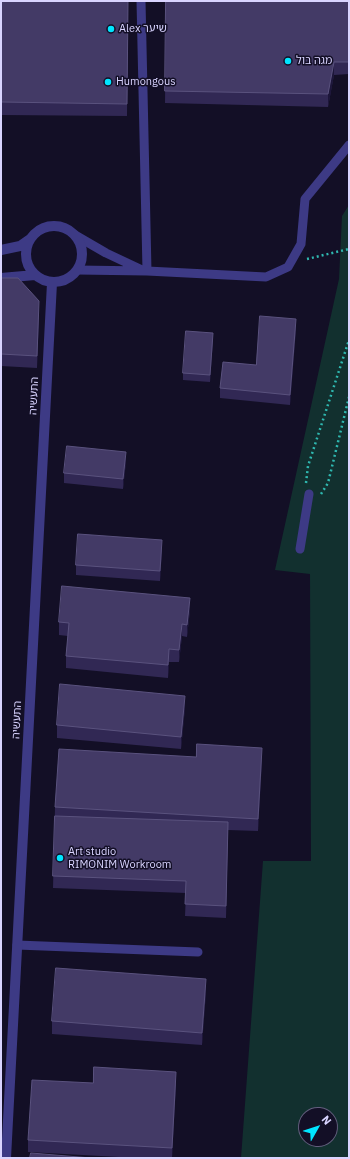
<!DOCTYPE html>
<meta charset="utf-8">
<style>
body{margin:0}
#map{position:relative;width:350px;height:1159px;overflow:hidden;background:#130f26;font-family:"IBM Plex Sans",sans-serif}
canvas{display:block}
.frame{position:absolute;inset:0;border:2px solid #d9d4ff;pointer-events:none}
.north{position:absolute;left:298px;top:1107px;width:40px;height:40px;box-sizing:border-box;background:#130f26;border:1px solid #625e7d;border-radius:50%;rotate:51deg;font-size:11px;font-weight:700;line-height:16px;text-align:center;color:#d9d4ff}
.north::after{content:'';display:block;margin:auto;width:14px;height:18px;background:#00e5ff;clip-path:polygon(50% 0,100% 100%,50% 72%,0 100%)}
</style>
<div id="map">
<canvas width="350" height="1159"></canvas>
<div class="frame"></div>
<div class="north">N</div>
</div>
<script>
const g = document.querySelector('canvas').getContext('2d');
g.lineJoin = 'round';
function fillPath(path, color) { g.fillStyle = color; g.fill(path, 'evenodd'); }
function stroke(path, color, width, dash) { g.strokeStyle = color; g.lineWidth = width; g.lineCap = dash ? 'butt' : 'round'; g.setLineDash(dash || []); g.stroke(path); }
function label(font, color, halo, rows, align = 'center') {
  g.font = font + ' "IBM Plex Sans","Noto Sans Hebrew",sans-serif'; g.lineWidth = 3; g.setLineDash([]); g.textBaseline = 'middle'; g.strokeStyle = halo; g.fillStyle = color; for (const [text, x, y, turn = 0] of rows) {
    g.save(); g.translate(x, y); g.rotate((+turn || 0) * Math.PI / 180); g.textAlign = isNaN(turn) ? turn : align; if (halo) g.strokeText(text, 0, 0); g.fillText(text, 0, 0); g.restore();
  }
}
fillPath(new Path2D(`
 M349,205V1158H241L263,861H311L310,574L275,570L339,279L342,216ZM306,1115H330V1139H306Z`), '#12302f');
stroke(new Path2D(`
 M307,259L349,249
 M306,483L308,466L349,340
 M321,494L328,483L349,397`), '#2fb8b0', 2.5, [2, 3]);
stroke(new Path2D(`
 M141,1L147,271
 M75,235L106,253L140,269
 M77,270L147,271L266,277L288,267L301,244L305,199L349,145
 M300,549L309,494
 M17,945L198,952`), '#3d3a85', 9);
stroke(new Path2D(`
 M26 254a28 28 0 1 1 56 0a28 28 0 1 1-56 0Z
 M1,250L20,246L30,239
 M1,278L35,275
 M6,1158L52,283`), '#3d3a85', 10);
fillPath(new Path2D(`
 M1,1H128L127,116L1,115Z
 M166,1H349V74L334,75L328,107L165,103Z
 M1,278L39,313L37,368L1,366Z
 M296,329L290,405L220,398V388L256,365Z
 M213,340L210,382L183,380V373Z
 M126,462L123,489L64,483V473Z
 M162,550L160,581L76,575V565Z
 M190,610L187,637L182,636L179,662H169L168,678L66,668V656L68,636L59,635V622Z
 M185,708L181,749L57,738V725Z
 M196,757L262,760L258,831L228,830L226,918L185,916L186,893L53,888L55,807Z
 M206,992L202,1045L52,1034V1021Z
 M176,1084L172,1158H137L28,1152V1140Z`), '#312854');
fillPath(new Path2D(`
 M334,62V75L328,107V94Z
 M39,301V313L37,368V356Z
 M296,319V329L290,405V395Z
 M213,333V340L210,382V375Z
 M126,452V462L123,489V479Z
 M162,540V550L160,581V571Z
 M190,598V610L187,637V625Z
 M182,624V636L179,662V650Z
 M169,649V662L168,678V665Z
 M185,696V708L181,749V737Z
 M262,748V760L258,831V819Z
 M228,822V834L226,918V906Z
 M206,979V992L202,1045V1033Z
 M176,1072V1084L172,1158V1148Z`), '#1d163a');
const building = new Path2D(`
 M1,1H128L127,104L1,102Z
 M166,1H349V62H334L328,94L165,91Z
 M1,278H18L39,301L37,356L1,354Z
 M260,316L296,319L290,395L220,388L223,362L256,365Z
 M186,331L213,333L210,375L183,373Z
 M67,446L126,452L123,479L64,473Z
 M78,534L162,540L160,571L76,565Z
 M62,586L190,598L187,625L182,624L179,650L169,649L168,665L66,656L69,623L59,622Z
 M60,684L185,696L181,737L57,725Z
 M197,744L262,748L258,819L55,807L59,749L196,757Z
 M55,816L228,822L226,906L185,904L186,881L53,876Z
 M56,968L206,979L202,1033L52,1021Z
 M94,1067L176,1072L172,1148L28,1140L32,1080L93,1083Z
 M31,1153L91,1158H30Z`);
fillPath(building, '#433a66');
stroke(building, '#5a527e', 1);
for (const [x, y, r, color] of [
 [111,29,4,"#00e5ff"],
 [288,61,4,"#00e5ff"],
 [108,82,4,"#00e5ff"],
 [60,858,4,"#00e5ff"]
]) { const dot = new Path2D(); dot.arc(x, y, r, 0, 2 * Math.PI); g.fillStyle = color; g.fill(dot); stroke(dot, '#130f26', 1.5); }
label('11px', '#d9d4ff', '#130f26', [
 ["Alex שיער",119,29],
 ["מגה בול",296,61],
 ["Humongous",116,82],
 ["Art studio",68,852],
 ["RIMONIM Workroom",68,865]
], 'left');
label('11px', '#d9d4ff', '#130f26', [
 ["התעשיה",34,396,-87],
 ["התעשיה",17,720,-87]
]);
</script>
